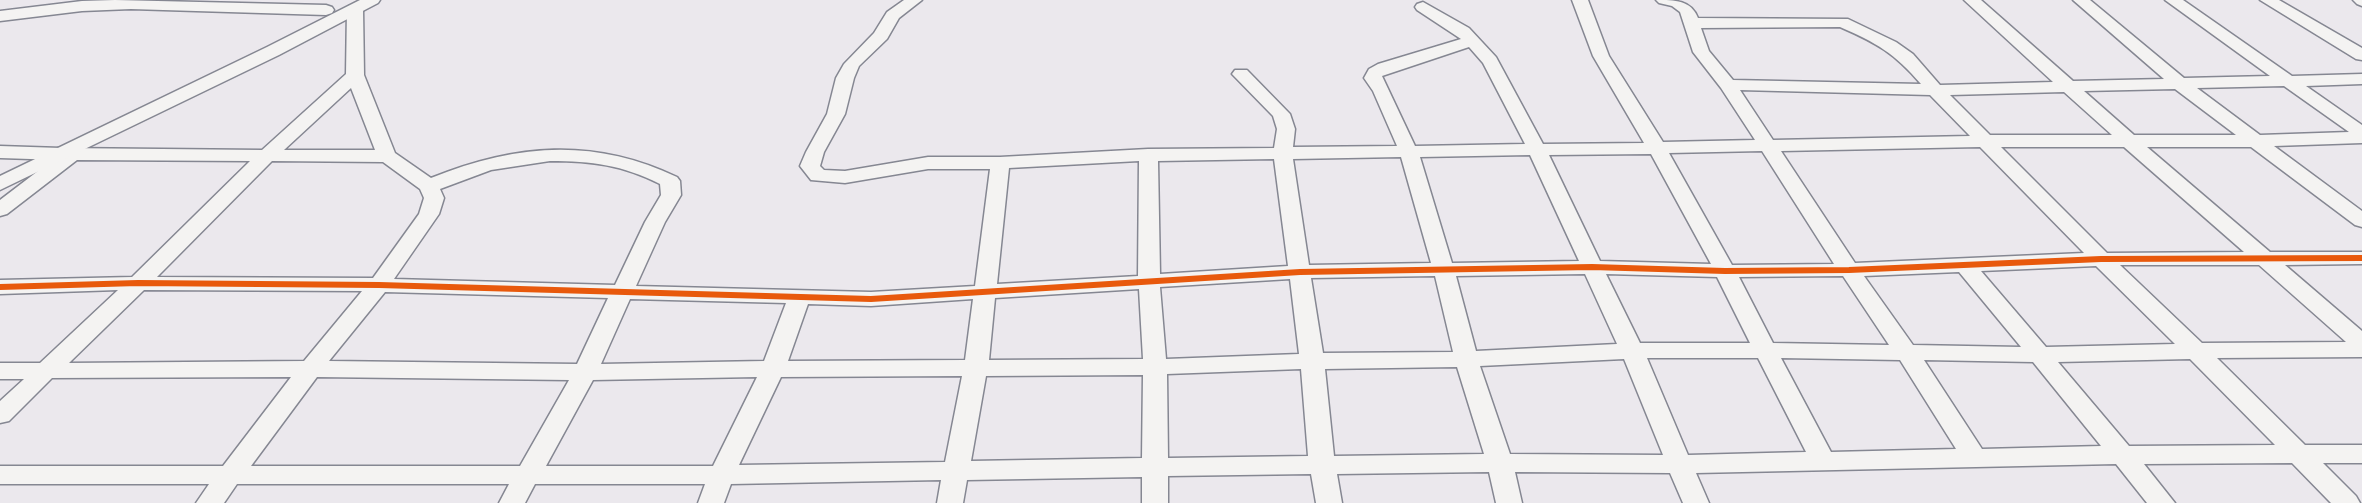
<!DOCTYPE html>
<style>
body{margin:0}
canvas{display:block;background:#ebe8ed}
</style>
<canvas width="2362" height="503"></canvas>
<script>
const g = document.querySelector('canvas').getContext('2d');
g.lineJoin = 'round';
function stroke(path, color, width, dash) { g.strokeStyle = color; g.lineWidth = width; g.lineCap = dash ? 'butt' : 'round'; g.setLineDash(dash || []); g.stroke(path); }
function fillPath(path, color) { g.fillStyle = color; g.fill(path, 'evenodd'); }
const minor = new Path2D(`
 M115,0L326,5L332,7L334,10L332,13L326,15L131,9L82,11L0,21V11L82,1Z
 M904,0H922L899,18L887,39L859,66L854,78L845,114L824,152L820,166L824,170L845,171L928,157H1000L1148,149L1274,148L1277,129L1273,116L1232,74L1235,70H1247L1290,114L1295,129L1293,147L1397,146L1373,91L1364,78L1369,69L1378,64L1461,39L1417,10L1415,7L1417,4L1423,2L1469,28L1496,57L1543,144L1644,143L1593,56L1572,0H1588L1609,56L1663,142L1755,140L1721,88L1693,52L1680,12L1672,6L1659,3L1656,0C1675,0 1691,0 1698,18L1848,19L1896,42L1913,54L1940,85L2053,82L1964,0H1981L2073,81L2164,79L2073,0H2090L2184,78L2270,76L2165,0H2183L2292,76L2362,74V84L2306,86L2362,125V143L2274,146L2362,211V227L2355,225L2251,147H2147L2270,252H2362V264L2285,265L2362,331V357L2217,358L2305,445H2362V463H2323L2356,496L2360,503H2331L2292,463L2144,464L2175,503H2147L2116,464L1696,473L1709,503H1683L1670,473L1515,472L1522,503H1496L1489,472L1337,474L1342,503H1316L1311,474L1168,476V503H1142V477L967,480L963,503H937L941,480L731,484L724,503H698L705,484H535L525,503H499L509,484H237L224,503H196L209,484H0V466H223L291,377L52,378L9,421L0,423V401L24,379H0V363H40L118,290L0,294V280L132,277L250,161L77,160L7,214L0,216V200L55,158L52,154L54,150L61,148L262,150L346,74L347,9L349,6H361L363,9L364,75L395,153L431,178C515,144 593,137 677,177L680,181L681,195L665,222L636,286L871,292L975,286L990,169H928L845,183L811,180L800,166L806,152L827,114L836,78L844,64L874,33L887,12ZM1840,27C1877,43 1894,53 1921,84L1733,80L1709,51L1701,28ZM1469,47L1483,63L1525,144L1415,146L1382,76ZM2284,86L2349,132L2260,135L2197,88ZM351,88L375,150H284ZM2175,89L2236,135H2134L2084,91ZM1740,90L1930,95L1970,136L1773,140ZM2064,92L2112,135H1990L1950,95ZM1980,147L2084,253L1855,263L1781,151ZM2001,147H2124L2244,252L2107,253ZM1762,151L1834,264L1732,265L1669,153ZM1651,154L1711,264L1600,261L1549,155ZM1530,155L1579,261L1452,263L1420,157ZM1401,157L1431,263L1309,265L1293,159ZM1274,159L1288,266L1160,274L1158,161ZM272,161L383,162L420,189L424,198L419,214L373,278L157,277ZM550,161C592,161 622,165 660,184L661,195L645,222L615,285L394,279L439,214L444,198L440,189L491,170ZM1139,161L1138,276L997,284L1009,168ZM2120,265H2259L2346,342L2202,343ZM2096,266L2175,344L2046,347L1981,271ZM1959,272L2021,347L1913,345L1864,276ZM1585,274L1617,344L1476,351L1456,276ZM1606,274L1717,277L1750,343H1640ZM1435,276L1453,352L1323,353L1311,278ZM1843,276L1889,345L1773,343L1739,277ZM1290,279L1299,354L1166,359L1160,287ZM1139,289L1143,359L989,360L995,298ZM144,290L362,291L304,361L69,363ZM385,292L608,298L577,364L329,361ZM630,299L786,303L764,361L601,364ZM973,299L965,360L788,361L808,304L871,306ZM1647,358H1758L1806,452L1688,455ZM1781,358L1900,360L1956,449L1831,452ZM1624,359L1663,455L1510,454L1480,366ZM2190,359L2275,445L2129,446L2058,362ZM1924,360L2033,362L2101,446L1982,449ZM1457,367L1484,454L1334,456L1325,369ZM1301,369L1308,456L1168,458L1167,374ZM1143,375L1142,458L971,461L986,376ZM962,376L945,462L739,465L781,377ZM317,377L569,380L520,466H251ZM757,377L713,466H546L593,380Z
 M2260,0H2279L2362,48V60L2356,59Z
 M2353,0H2362V6L2357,4Z`);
const tertiary = new Path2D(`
 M0,146L61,148L68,150L71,154L68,158L61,160L0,158Z`);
const secondary = new Path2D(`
 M360,0H380L378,3L279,55L0,190V176L267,47Z`);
stroke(minor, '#858792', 3);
stroke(tertiary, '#858792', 3);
stroke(secondary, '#858792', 3);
fillPath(minor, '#f4f3f2');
fillPath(tertiary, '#f4f3f2');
fillPath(secondary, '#f4f3f2');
stroke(new Path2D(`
 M0,287L138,283L379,285L871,299L1300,272L1592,267L1725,271L1849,270L2101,259L2362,258`), '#e8590c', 6);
</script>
